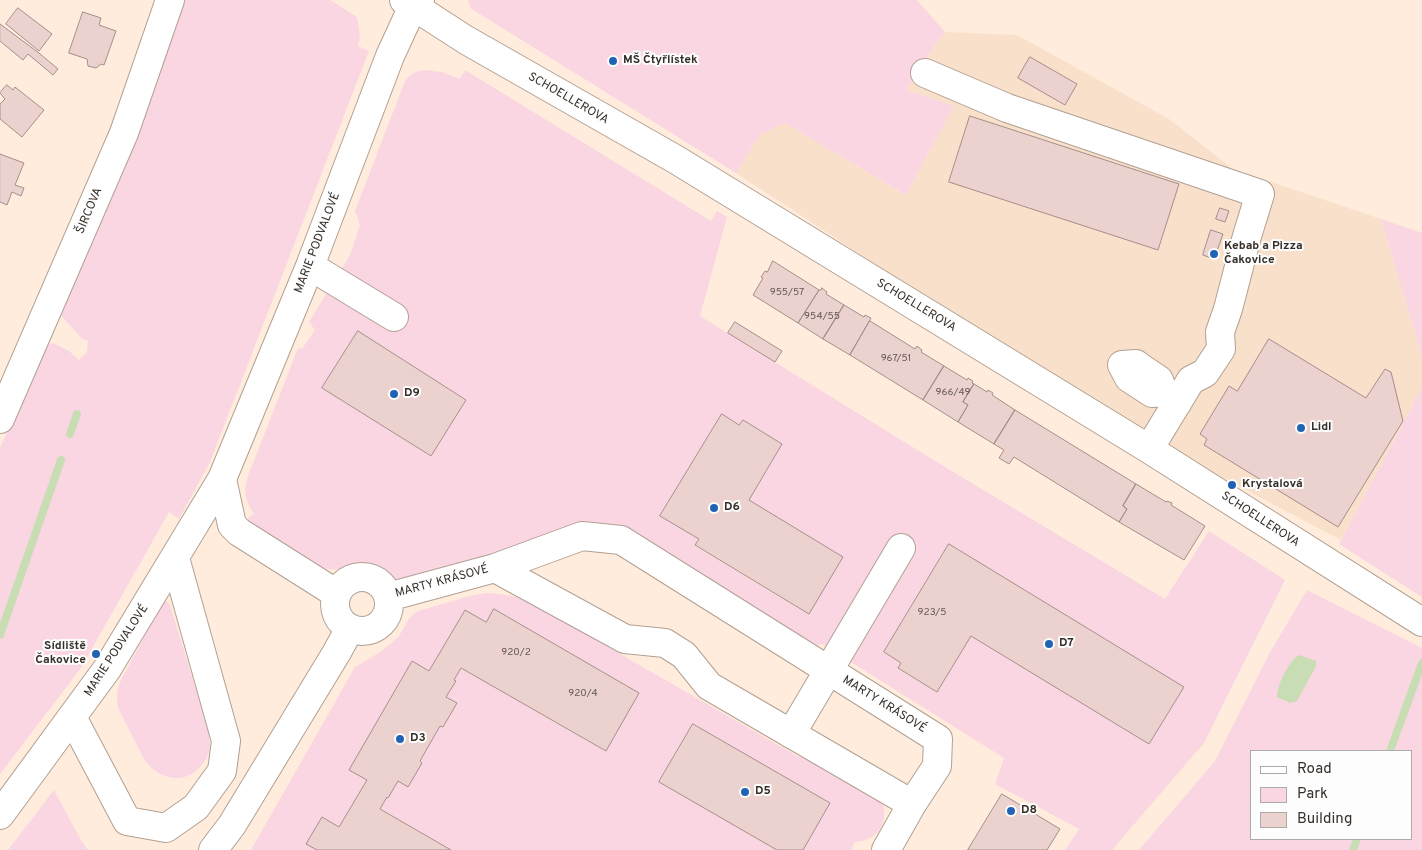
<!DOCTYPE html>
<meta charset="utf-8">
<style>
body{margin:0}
#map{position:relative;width:1422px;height:850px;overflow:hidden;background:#ffecdc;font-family:Overpass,sans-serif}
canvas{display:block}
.legend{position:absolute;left:1250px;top:750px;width:162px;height:90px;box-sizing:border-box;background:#fdfdfd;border:1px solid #adaba8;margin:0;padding:6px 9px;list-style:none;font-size:15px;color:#362f29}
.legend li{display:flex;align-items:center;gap:10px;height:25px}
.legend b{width:25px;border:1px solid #adaba8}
</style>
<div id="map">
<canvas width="1422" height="850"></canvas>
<ul class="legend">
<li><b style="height:6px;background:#fff"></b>Road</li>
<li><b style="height:14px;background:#fad6e2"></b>Park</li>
<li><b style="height:14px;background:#ecd2ce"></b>Building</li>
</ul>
</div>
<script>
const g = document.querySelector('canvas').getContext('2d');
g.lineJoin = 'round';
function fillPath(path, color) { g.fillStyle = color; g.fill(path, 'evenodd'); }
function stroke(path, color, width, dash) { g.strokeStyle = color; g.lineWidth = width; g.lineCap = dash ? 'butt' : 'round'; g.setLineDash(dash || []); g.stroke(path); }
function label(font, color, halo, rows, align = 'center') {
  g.font = font + ' Overpass,sans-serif'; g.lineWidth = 4; g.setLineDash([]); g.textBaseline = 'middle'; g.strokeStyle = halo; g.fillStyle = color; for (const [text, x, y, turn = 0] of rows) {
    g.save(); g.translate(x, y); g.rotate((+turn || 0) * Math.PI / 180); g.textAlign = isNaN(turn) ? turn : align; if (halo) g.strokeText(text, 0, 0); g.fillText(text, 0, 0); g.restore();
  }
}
fillPath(new Path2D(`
 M945,32L1017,35L1169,119L1233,169L1381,219L1422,357V388L1341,540L1174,452L869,260L736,173L760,135L785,123L906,195L954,106L906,90L935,45Z`), '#f9e0cb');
fillPath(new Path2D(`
 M184,0H330L357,17L360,36L358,46L369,51L210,462L179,519L169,512L81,668L0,774V448L45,346L53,343L69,351L79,360L87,352L88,341L82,339L59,313L141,123Z
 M468,0H917L945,32L935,45L906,90L954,106L906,195L785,123L760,135L736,173L470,8Z
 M424,70L442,72L460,79L465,70L711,221L717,211L727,217L700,316L945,467L1165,599L1209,531L1285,580L1204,743L1112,850H1065L1079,829L995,784L1004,758L822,644L808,648L619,536L400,581C389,578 382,570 371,567C355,563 341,573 323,568L255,527L247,519L254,514C245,499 243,493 248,476L298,348L302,349L315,330L309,322L350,255L360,225L355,211L405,81C410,74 415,72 424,70ZM358,331L466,400L430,456L322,388ZM722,414L739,425L743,420L782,444L749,500L843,557L808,614L695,546L699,539L660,516ZM949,544L1184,687L1149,744L971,636L937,692L898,669L901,663L884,652Z
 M1381,219L1422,233V357Z
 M1422,388V597L1339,544Z
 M1307,590L1422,648V850H1139L1215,761L1269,654ZM1251,751H1411V839H1251Z
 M488,593C504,594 517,596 532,603L797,756L801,757L803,755L880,797C891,818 880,841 855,842L851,850H803L830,803L693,724L659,782L777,850H451L380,809L387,797L388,798L398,781L408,786L422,763L420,761L440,726L443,727L457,703L446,697L456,681L454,680L461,668L605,751L639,693L494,609L486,622L465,610L429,671L412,661L350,769L367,780L339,827L322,817L307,844L317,850H251L355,667C369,659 385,650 397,638C405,630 406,617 418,611L473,595Z
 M166,601L170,605L208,729C209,737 211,745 209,752C207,759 203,764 198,769C182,785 158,778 145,761L118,708C116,697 117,688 122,678L163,602Z
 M54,790L82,842L88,850H8Z`), '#fad6e2');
fillPath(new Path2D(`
 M1299,655L1316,661V666L1297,701L1290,703L1277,697C1276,687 1290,659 1299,655Z`), '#c9ddb4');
stroke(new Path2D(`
 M70,434L77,414
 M0,635L61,460
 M1390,751L1422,663
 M1353,850L1357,839`), '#c9ddb4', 8);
const building = new Path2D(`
 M18,8L52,34L39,51L6,24Z
 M83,12L101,18L99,25L116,31L104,65L101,64L96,68L88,66L87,59L69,53Z
 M0,24L39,53L58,69L53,75L28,54L23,60L0,41Z
 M1030,57L1077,84L1065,105L1018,78Z
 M7,85L13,90L15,87L44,110L22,137L0,119V104L5,99L0,93Z
 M970,116L1179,184L1158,250L949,182Z
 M0,154L24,163L15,185L24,188L21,196L12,192L7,205L0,202Z
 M1220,208L1229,211L1225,222L1216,219Z
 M1211,230L1223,234L1214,259L1203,255Z
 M773,261L819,290L798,323L753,295L763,278L761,277L765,271L767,272Z
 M822,288L827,292L826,294L844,305L823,339L798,323L819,290H821Z
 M844,305L864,317L865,315L871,318L850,355L823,339Z
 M870,321L915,349L917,346L922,350L921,352L944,366L923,400L850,355Z
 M735,322L782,351L775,362L728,333Z
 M358,331L466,400L431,456L322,388Z
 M1269,339L1366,398L1385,369L1391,372L1403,421L1338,527L1204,445L1207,439L1200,434L1229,386L1237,391Z
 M944,366L967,380L968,378L973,381L972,383L974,384L963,402L968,405L958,422L923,400Z
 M974,384L987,392L988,390L993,393L992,395L1015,410L994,444L958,422L968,405L963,402Z
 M1015,410L1136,484L1123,506L1127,509L1119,522L1014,457L1009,464L999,458L1004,450L994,444Z
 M722,414L739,425L743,420L782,444L749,500L843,557L809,614L695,545L699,539L660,516Z
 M1136,484L1166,502L1167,501L1172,503L1171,505L1205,526L1184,560L1119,522L1127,509L1123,506Z
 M949,544L1184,687L1149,744L971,636L937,692L898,668L901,663L884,652Z
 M494,609L639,693L606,751L461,668L454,680L456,681L446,697L457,703L443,727L440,726L420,761L422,763L408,787L398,781L388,798L387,797L380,809L451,850H317L306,844L322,817L339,827L367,780L349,770L412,661L429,671L465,610L486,622Z
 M693,724L830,803L803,850H777L659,782Z
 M1002,794L1060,829L1047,850H968Z`);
fillPath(building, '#ecd2ce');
stroke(building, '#a58e8a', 1);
const minor = new Path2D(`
 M404,0L466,40L675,159L1149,449L1422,622
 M925,73L1007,108L1260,194L1247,236L1228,309L1220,332L1221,349L1205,373L1191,380L1149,449
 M310,266L394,317
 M1163,392L1159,380L1141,368L1136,364L1122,365L1129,378L1152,393L1163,392L1178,402
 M0,419L124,133L170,0
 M222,479L232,525L239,532L337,594
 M335 604a27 27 0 1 1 54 0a27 27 0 1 1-54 0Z
 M388,597L495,568L582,536L621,540L938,739L937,766L912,804L709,686L684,655L665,643L625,639L495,568
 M72,717L127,821L166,828L196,807L222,771L226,741L175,558
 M791,734L901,548
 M0,815L107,669L222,479L310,266L390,56L413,6L420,0
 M213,850L232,825L337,652L350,628
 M886,850L912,804`);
stroke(minor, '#b2a092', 30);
stroke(minor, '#fff', 28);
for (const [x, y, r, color] of [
 [613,61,5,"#2063b4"],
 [1214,254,5,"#2063b4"],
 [394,394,5,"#2063b4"],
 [1301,428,5,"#2063b4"],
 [1232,485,5,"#2063b4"],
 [714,508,5,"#2063b4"],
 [1049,644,5,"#2063b4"],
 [96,654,5,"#2063b4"],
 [400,739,5,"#2063b4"],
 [745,792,5,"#2063b4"],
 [1011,811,5,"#2063b4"]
]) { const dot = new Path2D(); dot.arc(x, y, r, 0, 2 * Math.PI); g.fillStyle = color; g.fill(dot); stroke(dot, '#fdfdfd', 2); }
label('10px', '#645852', null, [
 ["955/57",787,293],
 ["954/55",822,317],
 ["967/51",896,359],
 ["966/49",953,393],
 ["923/5",932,613],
 ["920/2",516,653],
 ["920/4",583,694]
]);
label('bold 12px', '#362f29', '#fdfdfd', [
 ["MŠ Čtyřlístek",623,61],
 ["Kebab a Pizza",1224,247],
 ["Čakovice",1224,261],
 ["D9",404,394],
 ["Lidl",1311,428],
 ["Krystalová",1242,485],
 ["D6",724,508],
 ["D7",1059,644],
 ["Sídliště",86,647,"right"],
 ["Čakovice",86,661,"right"],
 ["D3",410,739],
 ["D5",755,792],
 ["D8",1021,811]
], 'left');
label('12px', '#362f29', '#fdfdfd', [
 ["SCHOELLEROVA",568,99,30],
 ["ŠIRCOVA",90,211,-67],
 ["MARIE PODVALOVÉ",318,243,-69],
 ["SCHOELLEROVA",916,306,31],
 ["SCHOELLEROVA",1260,520,33],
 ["MARTY KRÁSOVÉ",442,582,-15],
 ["MARIE PODVALOVÉ",117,651,-57],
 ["MARTY KRÁSOVÉ",884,705,32]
]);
</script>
